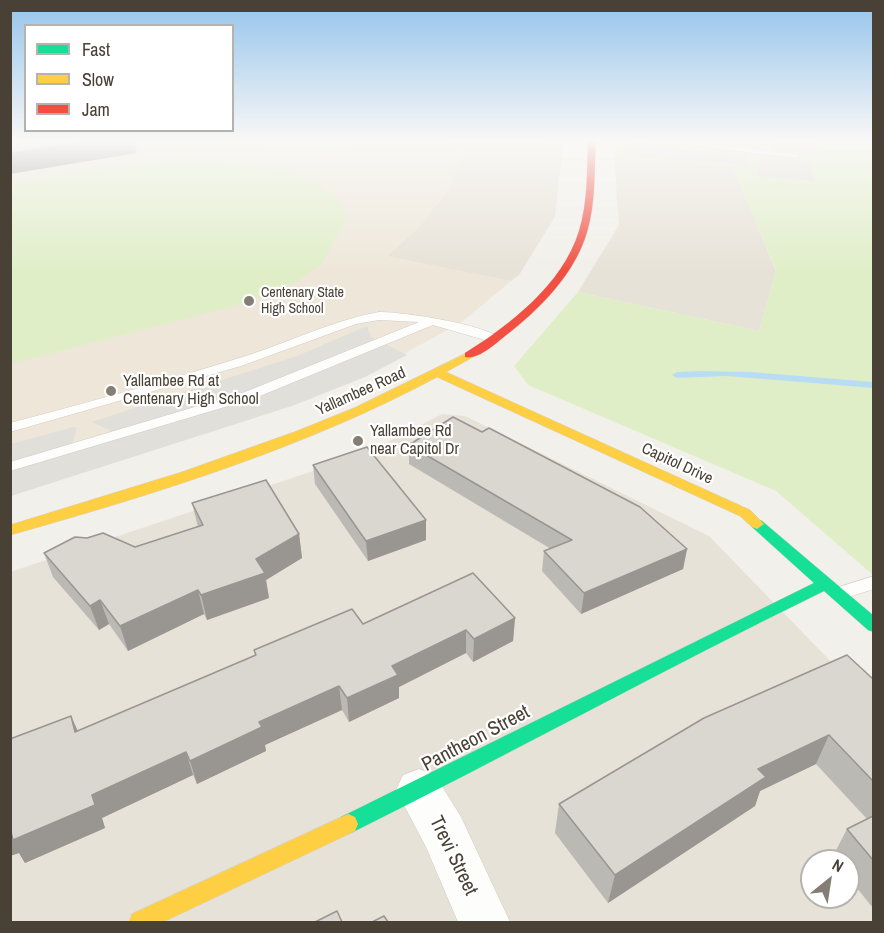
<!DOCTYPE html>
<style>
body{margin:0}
#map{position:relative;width:884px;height:933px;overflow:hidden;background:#f2f0ea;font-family:"Archivo Narrow",sans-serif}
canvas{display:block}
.frame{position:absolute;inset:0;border:12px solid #494135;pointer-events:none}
.legend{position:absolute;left:24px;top:24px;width:210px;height:108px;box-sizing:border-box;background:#fff;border:2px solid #b6b3ae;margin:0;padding:8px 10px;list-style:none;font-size:18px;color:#494135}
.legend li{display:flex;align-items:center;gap:12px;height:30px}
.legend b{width:30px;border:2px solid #b6b3ae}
.north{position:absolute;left:800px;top:849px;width:60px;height:60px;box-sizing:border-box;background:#fff;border:2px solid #b6b3ae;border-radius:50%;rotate:30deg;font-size:16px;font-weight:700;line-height:24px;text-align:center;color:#494135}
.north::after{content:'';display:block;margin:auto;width:21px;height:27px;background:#847e74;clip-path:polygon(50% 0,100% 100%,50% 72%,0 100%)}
</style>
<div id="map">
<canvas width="884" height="933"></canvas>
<div class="frame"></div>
<ul class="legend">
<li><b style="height:8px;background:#16e098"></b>Fast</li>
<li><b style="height:8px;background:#ffcf43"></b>Slow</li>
<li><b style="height:8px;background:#f24e42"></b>Jam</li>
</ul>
<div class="north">N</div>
</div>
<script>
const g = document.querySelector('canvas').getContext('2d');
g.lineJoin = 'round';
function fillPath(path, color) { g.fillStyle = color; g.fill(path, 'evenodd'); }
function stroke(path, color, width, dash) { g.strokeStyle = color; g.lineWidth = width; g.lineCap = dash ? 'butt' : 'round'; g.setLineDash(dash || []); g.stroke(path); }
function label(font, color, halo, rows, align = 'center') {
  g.font = font + ' "Archivo Narrow",sans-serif'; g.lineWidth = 4.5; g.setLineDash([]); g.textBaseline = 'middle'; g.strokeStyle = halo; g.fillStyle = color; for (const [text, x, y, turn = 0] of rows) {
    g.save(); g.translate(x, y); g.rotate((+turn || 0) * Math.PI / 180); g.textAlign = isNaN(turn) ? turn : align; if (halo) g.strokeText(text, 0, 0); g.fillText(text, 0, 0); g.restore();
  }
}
fillPath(new Path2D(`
 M445,140H529L563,144L555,217L519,275L511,281L386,257L417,229L447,191L464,152Z
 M614,157L733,166L776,271L759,331L578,292L619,225Z
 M442,414L465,416L709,536L873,705V922H11L10,572L364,454ZM812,861H848V897H812Z`), '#e7e2d7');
fillPath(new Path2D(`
 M11,140H445L464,152L447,191L417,229L387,256L511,281L463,321L365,376L11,494Z`), '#eee7d9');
fillPath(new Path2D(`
 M211,140H353L339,153Z
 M619,140H873V575L776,491L528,385L514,366L578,292L759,331L776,270L733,166L614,157Z
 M166,158C211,158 308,161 338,201C341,205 343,212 346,218L322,263L299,280L250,302L11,364V184Z`), '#e0eec8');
fillPath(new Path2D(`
 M630,140L655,143L654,147L748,154L746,165L628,156Z
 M775,140H808L819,141L816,154L772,149Z
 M760,158L809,163L816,181L758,176Z
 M367,326L371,337L407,355L365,377L292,406L11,496V444L73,427L77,428L72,444L109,433L110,430L91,422L297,356Z`), '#e1dfda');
fillPath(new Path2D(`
 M701,371L750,372L874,382V388L726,376L677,378L672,375L677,372Z`), '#b8ddf3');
const lane = new Path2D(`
 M650,140H675L796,154L800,156L796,158Z
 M379,312C403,312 485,324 501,339L495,343L433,325L255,398L10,471V462L245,392L419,322L379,320L356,324L241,366L10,432V423C90,402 170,380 249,355C292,341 334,320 379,312Z
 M874,576V589L839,600L833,599L830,594L833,589Z`);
const street = new Path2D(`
 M419,769L435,775L461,817L510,922H458L426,847L396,790L403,775Z`);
const fast = new Path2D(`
 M757,519L762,521L874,616V632L868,630L824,591C666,668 512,753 355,831L348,834L341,831L338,824L341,817L814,583L752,527L750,524Z`);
const slow = new Path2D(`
 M469,352L475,355L473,357L446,372L750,510L764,524L757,529L752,527L740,516L437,377C307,447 153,495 10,535V525L182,472L297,431L354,408Z
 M348,814L355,817L358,824L355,831L163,922H129L132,914Z`);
const jam = new Path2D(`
 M588,140H596C594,170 596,203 587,232C575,274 539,310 505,336C495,344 478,360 465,357V353C510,325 563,284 579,231C588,202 587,170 588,140Z`);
stroke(lane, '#cfccc6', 1);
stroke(street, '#cfccc6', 1);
stroke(fast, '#d4cec2', 1);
stroke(slow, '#d4cec2', 1);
stroke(jam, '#d4cec2', 1);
fillPath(lane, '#fdfdfc');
fillPath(street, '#fdfdfc');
fillPath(fast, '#16e098');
fillPath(slow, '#ffcf43');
fillPath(jam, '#f24e42');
fillPath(new Path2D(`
 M409,445L687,549L683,569L581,614L542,571L544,551L551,549L409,464Z
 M313,465L426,520V540L368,561L315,484Z
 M192,503L299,534L302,558L266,580L269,598L207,620L204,614L128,651L109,624L99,630L53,577L44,553L135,547L198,527Z
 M515,618L513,641L473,662L466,653L399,687V698L349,722L342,710L265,745L266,751L197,784L193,775L102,818L105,828L25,863L19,853L10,856V739L71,716L78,731L255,656L254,650L363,624Z
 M873,679V908L848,877V861H835L832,858L847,829L867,819L816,764L760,791L755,806L608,903L555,833L559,804Z`), '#bbb9b4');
fillPath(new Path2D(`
 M98,140H134L137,153L10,174V153Z
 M426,520V540L368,561L366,541Z
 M299,534L302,558L266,580L269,598L207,620L201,595L256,559Z
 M687,549L683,569L581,614L584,593Z
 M198,590L204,614L128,651L120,626Z
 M100,600L109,624L99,630L90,606Z
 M515,618L513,641L473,662L474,639Z
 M466,630V653L399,687V698L349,722L347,698L392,666Z
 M339,686L342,710L265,745L266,751L197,784L190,761L259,722Z
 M71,716L81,739L75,732Z
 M829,735L816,764L760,791L755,806L608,903L615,875L758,769Z
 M186,752L193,775L102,818L105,828L25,863L19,853L10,856V828L92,795Z`), '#999692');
const building = new Path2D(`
 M10,140H98L10,153Z
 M453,417L482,432L489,428L640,507L687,549L584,593L544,551L572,540L409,445Z
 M367,447L426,520L366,541L313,465Z
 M266,480L299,534L256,559L265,573L201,595L198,590L120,626L100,600L90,606L44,553L75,537L87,538L103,533L135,547L203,525L192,503Z
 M473,573L515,618L474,639L466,630L392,666L398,675L347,698L339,686L259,722L262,727L190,761L186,752L92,795L95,805L13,840L10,828V739L71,716L75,732L256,655L254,650L352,609L363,624Z
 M847,655L873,679V781L829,735L758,769L766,777L615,875L559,804L704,718Z
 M873,816V860L847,829Z
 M337,911L342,922H315Z
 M384,916L388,922H372Z`);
fillPath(building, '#dad7d1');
stroke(building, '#999692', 1.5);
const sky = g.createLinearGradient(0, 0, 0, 271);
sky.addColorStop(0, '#95c4ec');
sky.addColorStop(0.52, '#f9f8f6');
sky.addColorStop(1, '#f9f8f600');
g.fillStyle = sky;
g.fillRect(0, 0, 884, 271);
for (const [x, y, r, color] of [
 [249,301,6,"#847e74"],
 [111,391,6,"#847e74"],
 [358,441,6,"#847e74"]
]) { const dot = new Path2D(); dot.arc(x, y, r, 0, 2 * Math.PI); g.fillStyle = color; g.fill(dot); stroke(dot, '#fff', 2); }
label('14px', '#494135', '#fff', [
 ["Centenary State",261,293],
 ["High School",261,309]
], 'left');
label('16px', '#494135', '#fff', [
 ["Yallambee Rd at",123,382],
 ["Centenary High School",123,400],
 ["Yallambee Rd",370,432],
 ["near Capitol Dr",370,450]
], 'left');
label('16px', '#494135', '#fff', [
 ["Yallambee Road",361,392,-24],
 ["Capitol Drive",677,464,25]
]);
label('20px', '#494135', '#fff', [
 ["Pantheon Street",476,739,-28],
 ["Trevi Street",453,856,64]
]);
</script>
